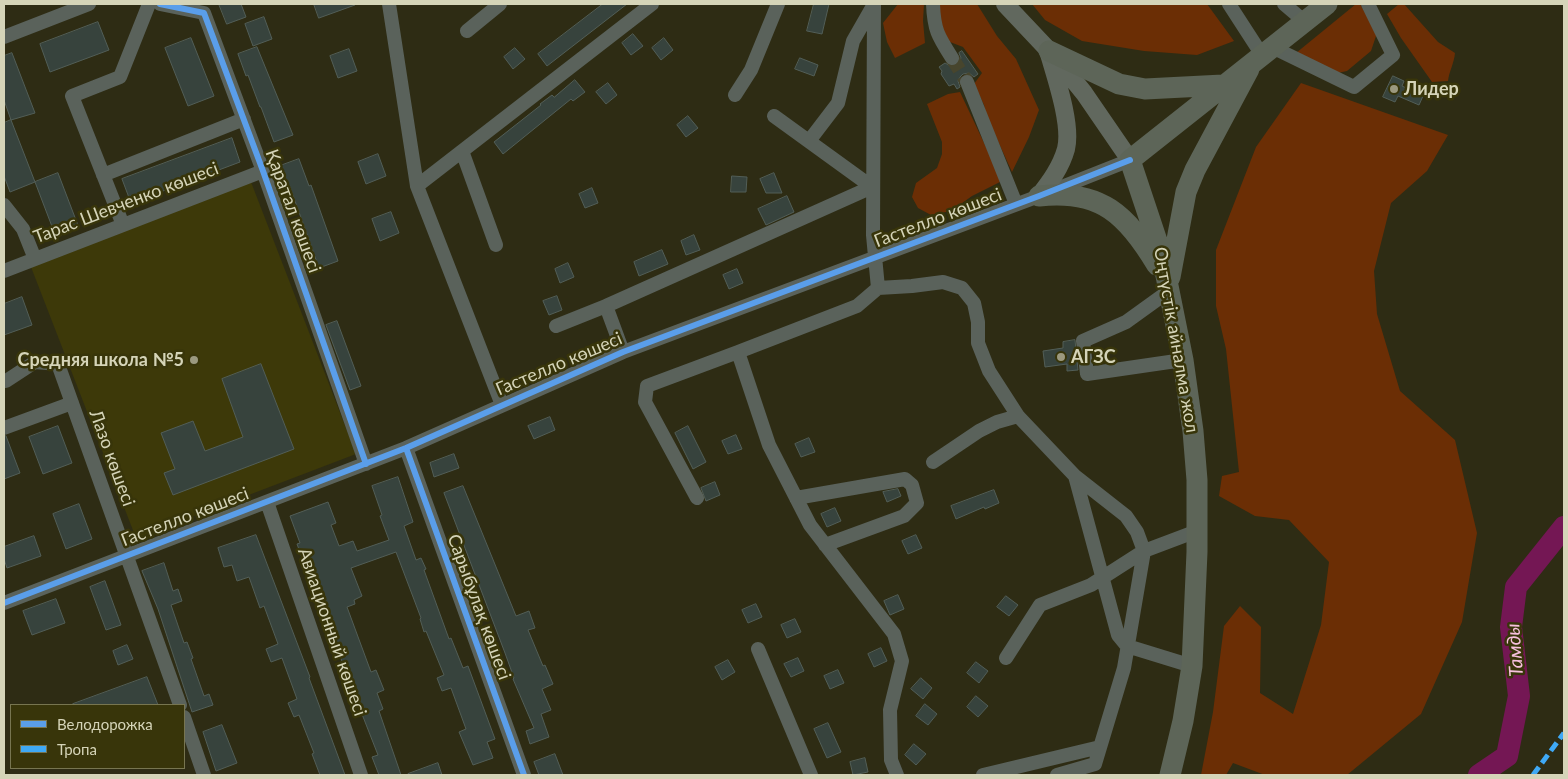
<!DOCTYPE html>
<meta charset="utf-8">
<style>
body{margin:0}
#map{position:relative;width:1568px;height:779px;overflow:hidden;background:#2e2c14;font-family:Lato,sans-serif}
canvas{display:block}
.frame{position:absolute;inset:0;border:5px solid #d5d4b8;pointer-events:none}
.legend{position:absolute;left:10px;top:704px;width:175px;height:65px;box-sizing:border-box;background:#38350a;border:1px solid #777550;margin:0;padding:6px 9px;list-style:none;font-size:15px;color:#d5d4b8}
.legend li{display:flex;align-items:center;gap:10px;height:25px}
.legend b{width:25px;border:1px solid #777550}
</style>
<div id="map">
<canvas width="1568" height="779"></canvas>
<div class="frame"></div>
<ul class="legend">
<li><b style="height:6px;background:#5a9eea"></b>Велодорожка</li>
<li><b style="height:6px;background:#3fa9f5"></b>Тропа</li>
</ul>
</div>
<script>
const g = document.querySelector('canvas').getContext('2d');
g.lineJoin = 'round';
function fillPath(path, color) { g.fillStyle = color; g.fill(path, 'evenodd'); }
function stroke(path, color, width, dash) { g.strokeStyle = color; g.lineWidth = width; g.lineCap = dash ? 'butt' : 'round'; g.setLineDash(dash || []); g.stroke(path); }
function label(font, color, halo, rows, align = 'center') {
  g.font = font + ' Lato,sans-serif'; g.lineWidth = 5; g.setLineDash([]); g.textBaseline = 'middle'; g.strokeStyle = halo; g.fillStyle = color; for (const [text, x, y, turn = 0] of rows) {
    g.save(); g.translate(x, y); g.rotate((+turn || 0) * Math.PI / 180); g.textAlign = isNaN(turn) ? turn : align; if (halo) g.strokeText(text, 0, 0); g.fillText(text, 0, 0); g.restore();
  }
}
fillPath(new Path2D(`
 M251,182L356,454L136,538L31,267Z`), '#3d3909');
fillPath(new Path2D(`
 M898,4H924L923,21L925,43L895,58L887,42L883,23Z
 M939,4H977L997,36L1016,59L1039,110L1029,137L1012,172L986,115L984,105L974,84L982,73L963,47L950,42L941,28Z
 M1032,4H1207L1234,41L1197,55L1144,51L1082,41L1045,20Z
 M1356,4H1360L1377,33L1371,51L1347,71L1333,74L1296,53Z
 M1399,4H1404L1438,42L1455,53C1454,64 1449,71 1448,81L1432,82L1401,38L1387,14Z
 M1301,83L1448,135L1427,171L1391,203L1374,271L1377,314L1400,391L1455,440L1477,533L1462,622L1421,714L1347,775H1265L1233,763L1226,775H1201L1213,712L1224,626L1240,606L1261,627L1260,693L1293,714L1321,625L1329,562L1289,520L1255,516L1219,496L1222,476L1239,472L1226,349L1216,306V250L1256,147Z
 M960,92L1002,181L972,196L951,211L931,215L918,208L912,197L916,183L937,168L942,154V142L927,104L948,94Z`), '#6b2e05');
stroke(new Path2D(`
 M1479,775L1507,756L1519,696L1511,627L1516,587L1564,527`), '#741754', 22);
const building = new Path2D(`
 M219,4H241L246,17L227,24Z
 M314,4H355V5L319,18Z
 M603,4H627L547,66L538,54Z
 M814,4H829L822,34L807,31Z
 M264,17L272,39L253,46L245,24Z
 M98,22L109,50L50,72L40,44Z
 M633,34L643,46L631,55L622,43Z
 M191,38L214,96L188,106L165,48Z
 M664,38L673,50L661,60L652,48Z
 M257,47L293,135L274,142L261,107H260L248,75L246,76L238,54Z
 M515,48L525,59L513,69L504,57Z
 M349,49L357,71L338,78L330,56Z
 M962,51L978,74L974,77L969,73L963,74L960,77L958,81L960,87L957,89L954,84L949,86L941,74L942,71L939,67L945,63L952,67L957,65L961,58L959,53Z
 M12,53L35,113L11,120L4,100V56Z
 M800,58L818,65L814,76L795,69Z
 M1393,76L1404,81L1402,86L1423,96L1419,105L1398,96L1395,102L1383,97Z
 M575,80L585,92L573,101L571,99L503,154L494,142L541,105L540,104L552,95L554,97Z
 M608,83L617,95L606,104L596,92Z
 M688,116L698,128L686,137L677,125Z
 M11,120L35,182L10,192L4,176V123Z
 M232,138L240,162L131,203L122,179Z
 M378,154L386,176L366,184L358,162Z
 M299,159L309,186L311,185L338,261L319,268L290,187L288,188L280,166Z
 M58,173L79,228L56,237L35,182Z
 M774,173L782,193H766L760,179Z
 M732,176L747,177L746,192H731Z
 M592,188L598,203L585,208L579,194Z
 M787,196L794,212L766,225L758,209Z
 M391,212L399,233L380,241L372,219Z
 M694,235L700,250L686,255L681,241Z
 M662,250L668,264L639,276L634,262Z
 M568,263L574,277L560,283L555,269Z
 M737,269L743,283L729,289L723,275Z
 M557,296L562,310L549,315L543,301Z
 M22,297L32,325L4,335V304Z
 M337,321L361,386L350,390L326,325Z
 M1075,340L1078,370L1067,371V364L1045,367L1043,351L1063,348V342Z
 M261,364L294,449L173,495L164,473L175,469L161,433L193,421L205,451L243,437L222,379Z
 M550,417L555,430L534,439L528,426Z
 M58,426L72,463L43,474L29,437Z
 M688,426L706,462L693,469L675,433Z
 M736,435L742,449L728,454L722,441Z
 M6,436L20,473L4,479V437Z
 M809,438L815,452L801,457L795,444Z
 M454,454L459,468L434,477L430,463Z
 M398,477L413,522L404,526L416,560L421,558L426,569L424,570L449,639L451,638L463,668L468,666L495,739L487,742L493,758L473,765L459,732L466,729L451,688L442,691L437,678L444,675L426,631L424,632L420,619L421,618L396,552L351,568L362,596L354,600L355,604L347,607L371,672L376,670L384,690L377,693L383,709L379,711L401,775H379L372,757L378,755L349,681L316,589L314,590L297,544L300,543L290,516L328,502L336,523L331,525L339,546L353,541L357,551L389,540L380,516L382,515L372,486Z
 M715,482L720,495L706,501L701,488Z
 M463,486L516,616L529,611L535,628L528,630L543,666L545,665L553,684L542,689L551,710L541,714L549,737L530,744L526,731L534,728L513,679L514,678L505,653L444,493Z
 M898,489L901,496L887,502L883,492Z
 M994,490L999,503L985,509L984,507L956,519L951,506Z
 M79,504L92,539L66,549L53,514Z
 M835,508L841,521L827,527L821,514Z
 M256,535L310,677L309,678L345,775H320L312,754L314,753L299,715L294,717L288,703L297,699L282,658L271,662L266,649L278,644L264,606L260,608L249,577L237,581L232,565L224,567L218,548Z
 M916,535L922,548L908,554L902,541Z
 M34,536L41,556L7,568L4,559V547Z
 M164,563L173,591L178,589L182,601L171,605L184,643L187,642L193,658L191,659L204,696L209,694L213,705L192,712L158,609L142,571Z
 M105,581L121,625L106,630L90,587Z
 M898,595L904,609L890,615L884,601Z
 M1006,596L1018,605L1009,616L997,607Z
 M56,599L65,623L32,635L23,611Z
 M756,604L762,617L748,623L742,610Z
 M795,619L801,632L787,638L781,625Z
 M127,645L133,659L118,665L113,651Z
 M881,648L887,661L874,667L868,654Z
 M798,658L804,671L791,677L784,664Z
 M728,660L735,672L722,680L715,667Z
 M976,662L988,671L979,683L967,673Z
 M838,670L844,683L830,689L824,676Z
 M147,677L158,705H74L73,704Z
 M921,678L932,688L923,699L911,689Z
 M976,696L988,706L978,717L967,707Z
 M925,704L937,714L928,725L916,716Z
 M828,723L841,752L827,758L814,729Z
 M222,725L237,763L216,771L203,732Z
 M914,744L926,754L916,765L905,755Z
 M555,754L563,775H539L534,762Z
 M865,758L868,772L853,775L850,762Z
 M438,763L442,775H408V774Z`);
fillPath(building, '#37433d');
stroke(building, '#525e57', 1);
stroke(new Path2D(`
 M952,58L967,82`), '#47452d', 14, [14, 7]);
stroke(new Path2D(`
 M160,4L204,13L263,171L366,464
 M389,4L417,186
 M874,4L873,235L878,288L857,306L738,352L769,445L810,525L894,634L902,661L890,710L891,760L897,775
 M933,4C934,30 938,36 952,58
 M1229,4L1262,55
 M1284,4L1304,21
 M467,31L500,4
 M4,37L89,4
 M1272,47L1354,87L1393,55L1368,4
 M967,82L1016,204
 M735,95L751,70L778,4
 M774,116L872,187
 M809,141L838,103L853,41L873,6
 M462,151L496,245
 M103,175L244,119
 M4,205L23,229L35,259
 M123,225L72,96L120,77L149,4
 M4,271L263,171
 M878,288L912,286L943,282L962,288L974,303L978,322V343L989,371L1018,416L1075,476L1118,635L1127,646L1192,666
 M1169,291L1126,322L1083,341L1087,374L1183,360
 M606,306L623,352
 M556,326L606,306L872,187
 M4,381H6L35,362L58,364L180,705
 M502,405L417,186L652,4
 M4,428L72,403
 M406,448L524,775
 M933,462L979,431L997,422L1018,416
 M697,498L645,402L647,386L738,352
 M796,498L905,479L912,485L917,503L904,516L825,545
 M267,502L361,775
 M4,603L406,448L623,352L1039,196L1130,160
 M758,649L811,775
 M1006,658L1040,605L1091,585L1144,551L1197,531
 M184,717L204,775
 M983,775L1100,747
 M1057,775L1095,764L1124,668L1144,551L1137,532L1126,516L1075,476`), '#5a625b', 14);
stroke(new Path2D(`
 M1005,4L1054,56L1084,93L1130,160
 M1039,196C1050,182 1061,167 1066,149C1072,125 1056,78 1049,54`), '#61685e', 18);
stroke(new Path2D(`
 M1049,51L1119,84L1145,89L1223,85
 M1039,196C1101,189 1127,215 1157,265
 M1170,277L1186,192L1195,170L1249,69
 M1170,775L1183,721L1192,666L1197,552V480L1193,431L1183,360L1162,256L1130,160L1327,4`), '#5d6558', 21);
stroke(new Path2D(`
 M1533,775L1564,733`), '#3fa9f5', 5, [10, 5]);
stroke(new Path2D(`
 M160,4L204,13L263,171L366,464
 M406,448L524,775
 M4,603L406,448L623,352L1039,196L1130,160`), '#5a9eea', 6);
for (const [x, y, r, color] of [
 [1394,89,5,"#9b997f"],
 [1061,357,5,"#9b997f"],
 [194,360,5,"#9b997f"]
]) { const dot = new Path2D(); dot.arc(x, y, r, 0, 2 * Math.PI); g.fillStyle = color; g.fill(dot); stroke(dot, '#38350a', 2); }
label('bold 18px', '#d5d4b8', '#38350a', [
 ["Лидер",1404,89],
 ["АГЗС",1071,357],
 ["Средняя школа №5",184,360,"right"]
], 'left');
label('18px', '#d5d4b8', '#38350a', [
 ["Тарас Шевченко көшесі",126,203,-21],
 ["Қаратал көшесі",293,211,70],
 ["Гастелло көшесі",938,218,-21],
 ["Оңтүстік айналма жол",1176,340,80],
 ["Гастелло көшесі",559,364,-23],
 ["Лазо көшесі",112,458,70],
 ["Гастелло көшесі",185,517,-21],
 ["Сарыбұлақ көшесі",479,607,70],
 ["Авиационный көшесі",332,632,71]
]);
label('italic 19px', '#f7c0de', '#38350a', [
 ["Тамды",1515,650,-94]
]);
</script>
